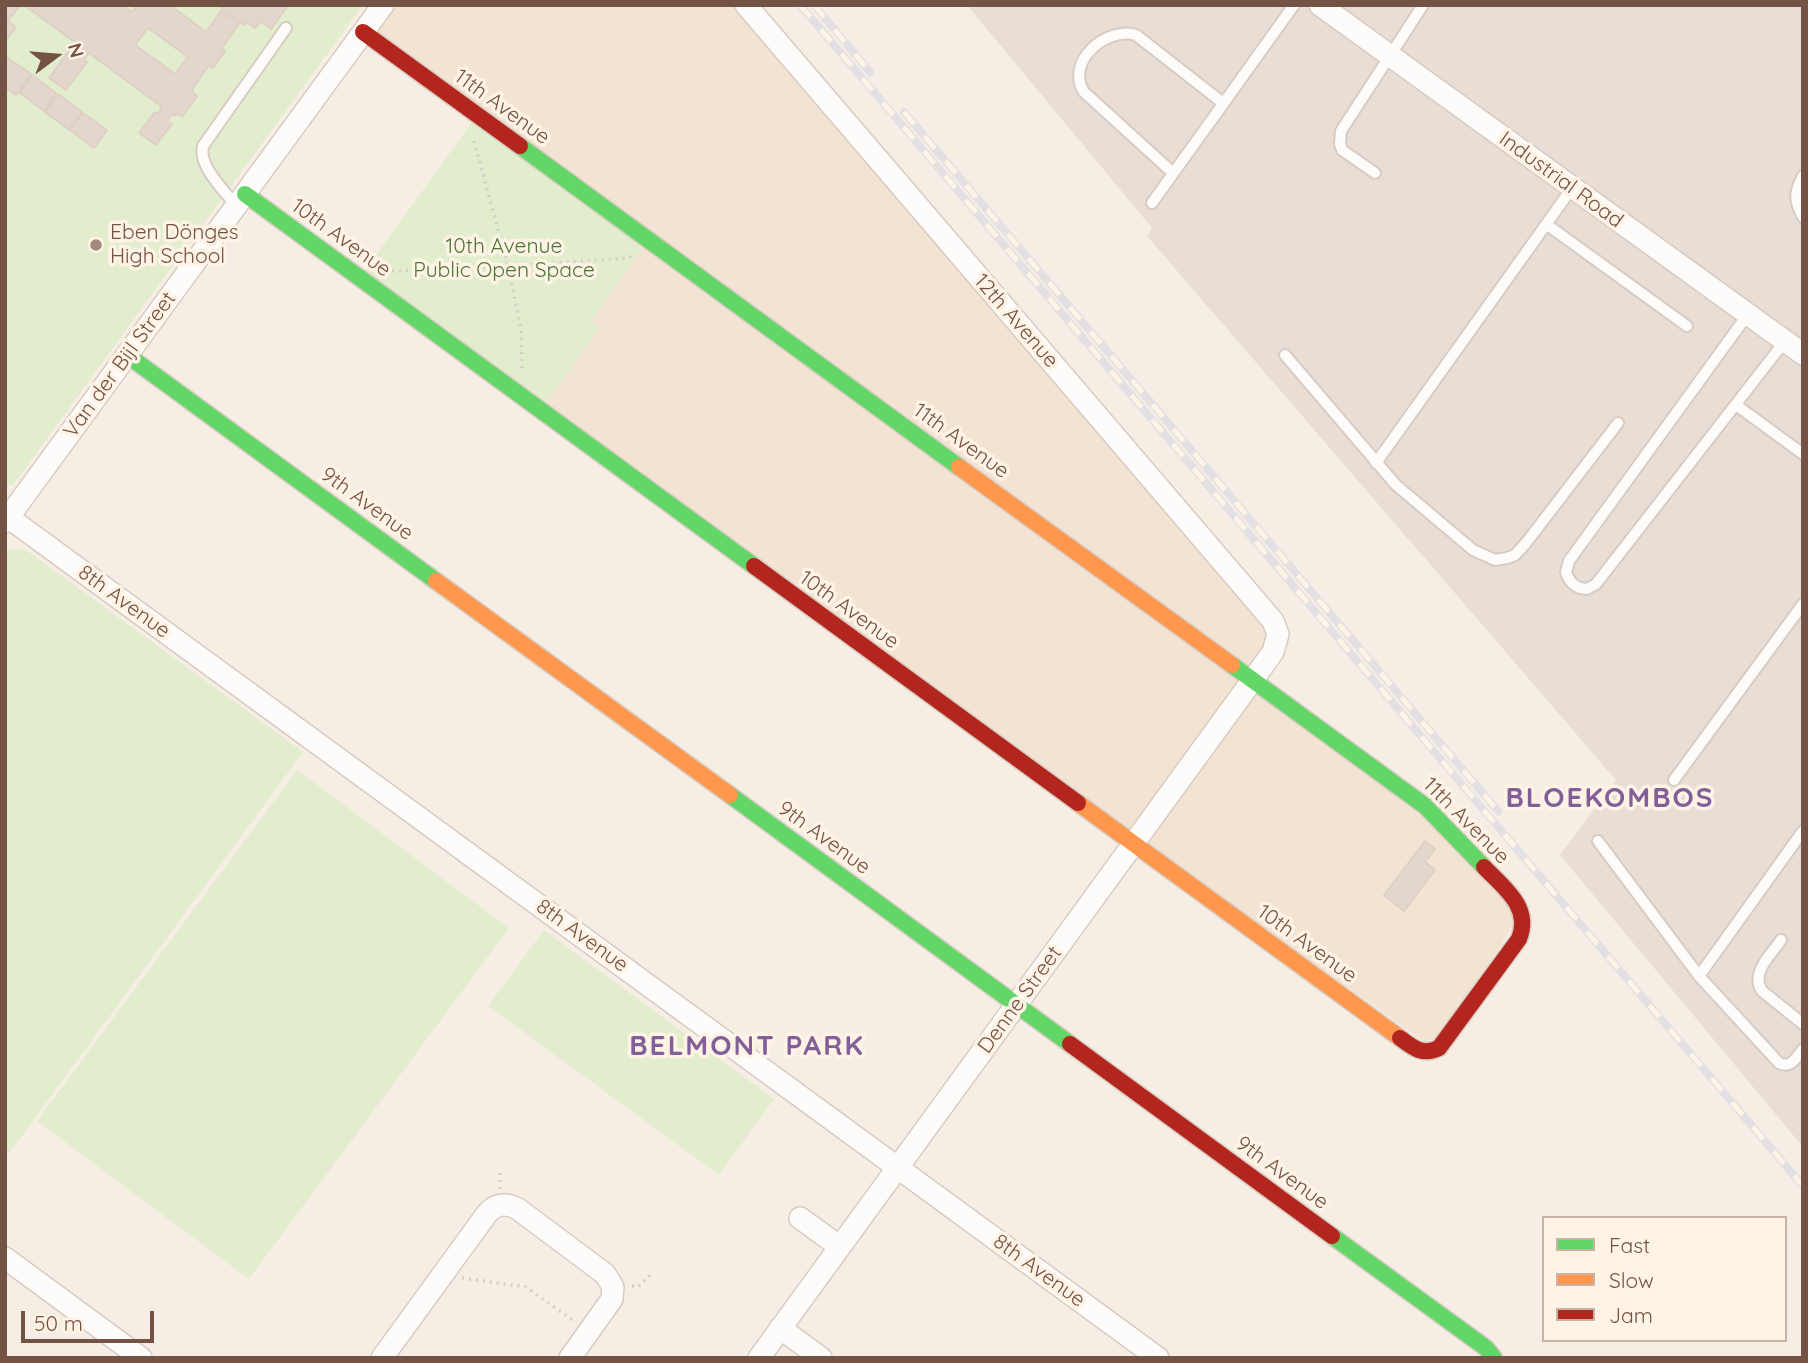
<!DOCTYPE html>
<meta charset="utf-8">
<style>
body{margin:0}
#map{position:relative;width:1808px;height:1363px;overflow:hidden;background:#f6eee4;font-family:Quicksand,sans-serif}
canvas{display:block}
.frame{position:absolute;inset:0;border:7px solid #755344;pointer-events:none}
.legend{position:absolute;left:1542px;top:1216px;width:245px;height:126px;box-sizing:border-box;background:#fff3e5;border:2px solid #c8b3a5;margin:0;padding:9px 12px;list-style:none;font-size:21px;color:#755344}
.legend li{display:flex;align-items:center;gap:14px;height:35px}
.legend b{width:35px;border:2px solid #c8b3a5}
.north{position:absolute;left:21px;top:21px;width:70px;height:70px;-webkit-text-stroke:5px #fff3e5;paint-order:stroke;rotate:74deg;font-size:19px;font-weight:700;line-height:28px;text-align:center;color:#755344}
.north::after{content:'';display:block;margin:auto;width:24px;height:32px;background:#755344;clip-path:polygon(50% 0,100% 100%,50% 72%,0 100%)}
.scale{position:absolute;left:21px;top:1311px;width:133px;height:32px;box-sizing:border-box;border:4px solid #755344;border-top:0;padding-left:9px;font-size:21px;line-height:24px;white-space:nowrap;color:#755344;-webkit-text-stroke:5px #fff3e5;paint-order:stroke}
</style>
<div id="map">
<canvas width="1808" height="1363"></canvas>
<div class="frame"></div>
<ul class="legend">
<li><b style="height:9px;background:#63d668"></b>Fast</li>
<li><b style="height:9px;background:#ff974d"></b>Slow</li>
<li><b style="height:9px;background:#b3261e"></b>Jam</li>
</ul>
<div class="north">N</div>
<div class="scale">50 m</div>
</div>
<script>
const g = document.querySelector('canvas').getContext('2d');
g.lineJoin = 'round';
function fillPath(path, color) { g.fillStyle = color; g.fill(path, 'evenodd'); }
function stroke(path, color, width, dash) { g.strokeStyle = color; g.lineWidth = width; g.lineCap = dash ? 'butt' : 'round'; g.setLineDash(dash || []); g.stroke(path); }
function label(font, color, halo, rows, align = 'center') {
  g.font = font + ' Quicksand,sans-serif'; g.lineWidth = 7; g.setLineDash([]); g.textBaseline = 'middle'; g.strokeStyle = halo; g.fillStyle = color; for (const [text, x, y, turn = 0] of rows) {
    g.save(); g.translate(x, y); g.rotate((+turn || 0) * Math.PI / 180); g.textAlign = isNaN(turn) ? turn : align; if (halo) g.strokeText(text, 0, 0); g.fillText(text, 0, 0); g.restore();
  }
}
fillPath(new Path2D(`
 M382,5H745L1275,627L1253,678L1426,805L1522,910L1437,1051L541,411L599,328L590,321L648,241L362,33Z`), '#f3e3d3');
fillPath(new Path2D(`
 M967,5H1803V1147L1560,855L1616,780L1147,236L1152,228Z`), '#e9ded5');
fillPath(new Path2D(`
 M5,5H363L13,485H5Z
 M472,122L644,246L591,321L600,328L545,404L364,272Z
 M14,549L26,550L303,752L5,1159V552Z
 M297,770L509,928L249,1279L37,1121Z
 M544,930L774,1099L719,1175L488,1006Z`), '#e2edcd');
const building = new Path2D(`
 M5,5H20L9,20L5,17Z
 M24,5H126L125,7L132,12L137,5H170L206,32L221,11L239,24L222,48L225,51L213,68L209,65L193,88L192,92L197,96L182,117L177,113L175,116L172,114L167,121L172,124L156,145L139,133L155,112L158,114L162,107L89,53L84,60L87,62L66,90L49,78L70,49L74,53L80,46ZM148,28L188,57L175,74L135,45Z
 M217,5H284L287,7L271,29L261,21L255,28L246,22L244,25Z
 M5,19L16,27L5,42Z
 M5,56L31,74L16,95L5,87Z
 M32,75L56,93L44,111L20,93Z
 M58,94L82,112L69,130L45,112Z
 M83,113L107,130L94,148L70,130Z
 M1425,841L1435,849L1425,862L1435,870L1404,911L1384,895Z`);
fillPath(building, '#e3d6cc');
stroke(building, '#dfd0c6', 2);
const lane = new Path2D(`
 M1173,173L1084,92C1065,62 1106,26 1136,35L1223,103
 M1375,173L1342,150L1340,144L1341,131L1423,5
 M1803,176C1794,192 1794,201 1803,217
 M1152,203L1294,5
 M236,206C224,190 198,166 203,146L286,28
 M1546,224L1687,326
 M1748,314L1569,561L1566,572C1569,582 1576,589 1587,589L1596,584L1785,341
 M1285,355L1396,485L1473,550L1495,560L1507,558L1515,555L1526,543L1618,423
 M1736,405L1803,454
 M1376,463L1572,188
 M1674,780L1803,604
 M1598,841L1699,976L1779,1063C1791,1069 1796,1058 1803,1049
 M1781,940C1771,955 1750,973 1762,991L1803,1024
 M1699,976L1803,831`);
const street = new Path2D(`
 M746,5L1273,621L1278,634L1273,652L759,1358
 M1320,5L1803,354
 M5,515L1158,1358
 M5,522L383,5
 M800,1218L840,1247
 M5,1258L141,1358
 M780,1328L821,1358
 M382,1358L486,1215C494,1204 506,1202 518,1209L605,1274L613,1287L612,1299L570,1358`);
const fast = new Path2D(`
 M520,146L959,467
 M245,194L754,566
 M127,355L436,581
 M1232,665L1425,806L1484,867
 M730,795L1070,1044
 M1332,1236L1486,1348L1494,1358`);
const slow = new Path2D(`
 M959,467L1232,665
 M436,581L730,795
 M1078,803L1400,1038`);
const jam = new Path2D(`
 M363,32L520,146
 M754,566L1078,803
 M1400,1038C1413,1048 1423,1056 1439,1048L1519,939C1532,907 1503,887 1484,867
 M1070,1044L1332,1236`);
stroke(lane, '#d7cbc2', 14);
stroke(street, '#d7cbc2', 24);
stroke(fast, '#d7cbc1', 19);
stroke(slow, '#d7cbc1', 19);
stroke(jam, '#d7cbc1', 19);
stroke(new Path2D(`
 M474,141L508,266L521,329L522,369
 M392,271L508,266L629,258L631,255
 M500,1189V1170
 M462,1278L526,1287L575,1322
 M632,1286L638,1287L653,1272`), '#d7ccc7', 3.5, [2, 5]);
stroke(lane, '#fefcfb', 10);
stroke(street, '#fefcfb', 21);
stroke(fast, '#63d668', 16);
stroke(slow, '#ff974d', 16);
stroke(jam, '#b3261e', 16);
const rail = new Path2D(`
 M800,5L1803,1186
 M814,5L870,72
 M904,112L1498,811`);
stroke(rail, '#e3e0e3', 8);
stroke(rail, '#fff3e5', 5, [16]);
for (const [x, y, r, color] of [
 [96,245,7,"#a2897c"]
]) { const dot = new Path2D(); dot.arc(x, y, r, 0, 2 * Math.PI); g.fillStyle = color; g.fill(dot); stroke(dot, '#fff3e5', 2.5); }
label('21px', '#755344', '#fff3e5', [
 ["11th Avenue",502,107,36],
 ["Industrial Road",1561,180,36],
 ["10th Avenue",341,238,36],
 ["12th Avenue",1016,321,49],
 ["Van der Bijl Street",120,365,-54],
 ["11th Avenue",961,441,36],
 ["9th Avenue",367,504,36],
 ["8th Avenue",124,602,36],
 ["10th Avenue",849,610,36],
 ["11th Avenue",1466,821,45],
 ["9th Avenue",824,838,36],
 ["8th Avenue",582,936,36],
 ["10th Avenue",1307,944,36],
 ["Denne Street",1020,1000,-54],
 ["9th Avenue",1282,1173,36],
 ["8th Avenue",1039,1271,36]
]);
label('21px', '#755344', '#fff3e5', [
 ["Eben Dönges",110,233],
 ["High School",110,257]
], 'left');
label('21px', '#4e7639', '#fff3e5', [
 ["10th Avenue",504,247],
 ["Public Open Space",504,271]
]);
g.letterSpacing = '2px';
label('bold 28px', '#825f99', '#fff3e5', [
 ["BLOEKOMBOS",1610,799],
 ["BELMONT PARK",747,1047]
]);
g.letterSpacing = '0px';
</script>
